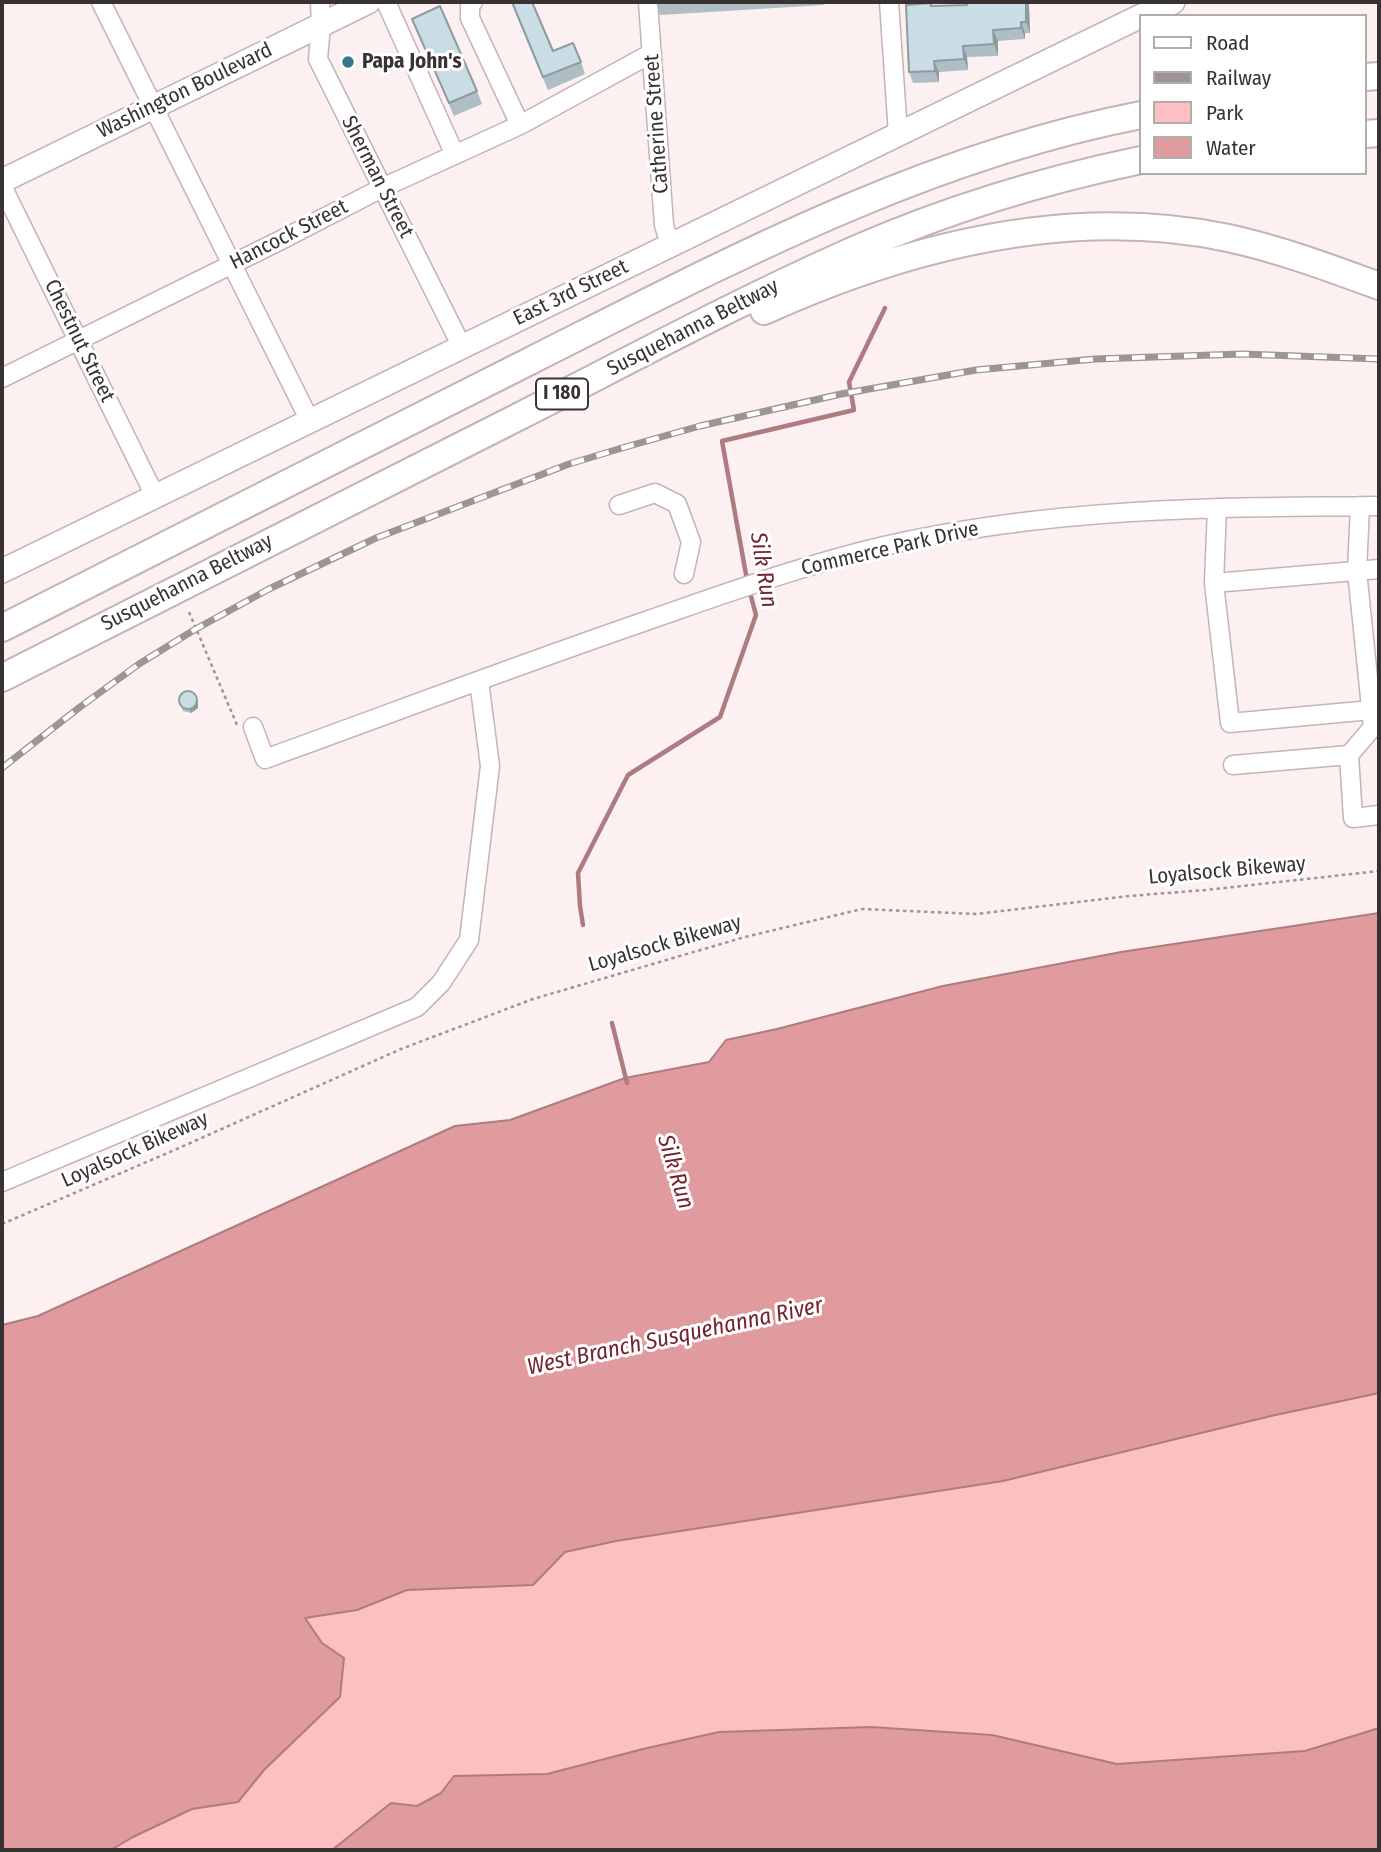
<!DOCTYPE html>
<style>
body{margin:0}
#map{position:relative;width:1381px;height:1852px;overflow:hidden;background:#fcf0f1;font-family:"Fira Sans Condensed",sans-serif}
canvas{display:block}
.frame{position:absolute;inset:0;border:4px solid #393232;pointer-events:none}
.legend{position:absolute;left:1139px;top:14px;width:228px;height:161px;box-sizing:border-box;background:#fff;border:2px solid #b0adad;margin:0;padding:9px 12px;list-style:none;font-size:21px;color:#393232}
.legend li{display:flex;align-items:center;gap:14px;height:35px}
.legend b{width:35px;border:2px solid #b0adad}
</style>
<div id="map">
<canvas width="1381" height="1852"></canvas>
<div class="frame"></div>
<ul class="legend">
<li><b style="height:9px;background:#fff"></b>Road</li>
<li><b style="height:9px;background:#9d9494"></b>Railway</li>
<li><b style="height:19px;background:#fcbfc2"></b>Park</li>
<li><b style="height:19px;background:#e09b9f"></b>Water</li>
</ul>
</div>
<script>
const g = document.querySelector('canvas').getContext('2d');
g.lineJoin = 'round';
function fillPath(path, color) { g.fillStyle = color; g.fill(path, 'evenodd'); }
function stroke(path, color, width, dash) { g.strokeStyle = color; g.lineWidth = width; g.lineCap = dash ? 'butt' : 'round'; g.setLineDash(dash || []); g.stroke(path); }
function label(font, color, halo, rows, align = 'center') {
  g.font = font + ' "Fira Sans Condensed",sans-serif'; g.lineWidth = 6; g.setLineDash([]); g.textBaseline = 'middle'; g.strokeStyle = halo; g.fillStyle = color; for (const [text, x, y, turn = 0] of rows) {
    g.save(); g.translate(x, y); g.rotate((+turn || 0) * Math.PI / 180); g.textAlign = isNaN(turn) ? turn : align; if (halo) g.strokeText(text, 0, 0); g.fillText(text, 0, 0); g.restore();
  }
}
fillPath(new Path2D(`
 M1379,1393V1728L1305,1751L1117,1764L992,1735L643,1749L547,1774L454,1776L441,1793L417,1806L391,1804L332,1850H111L133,1837L192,1809L238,1802L264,1770L344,1658L322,1643L304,1618L357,1610L407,1590L533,1585L565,1552L616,1541L1003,1481L1271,1416Z`), '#fcbfc2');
const water = new Path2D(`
 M1379,913V1393L1271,1416L1003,1481L616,1541L565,1552L533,1585L407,1590L357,1610L305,1618L322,1643L344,1658L340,1697L264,1770L238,1802L192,1809L133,1837L111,1850H2V1325L38,1316L455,1126L510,1120L625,1078L709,1062L726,1040L777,1029L943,986L1121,952Z
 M871,1727L992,1735L1117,1764L1305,1751L1379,1728V1850H332L391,1803L417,1806L441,1793L454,1776L547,1774L643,1749L719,1732Z`);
fillPath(water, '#e09b9f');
stroke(water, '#ae7c7e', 2);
stroke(new Path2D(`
 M747,580L722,441L854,410L849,382L885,308
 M583,925L580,906L578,873L628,775L720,717L756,615L749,589
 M612,1023L627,1083`), '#ae7c7e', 4.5);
const minor = new Path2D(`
 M101,2L310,421
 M320,2L321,25L318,59L462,347
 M386,2L455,155
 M473,2L470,6V18L520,125
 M648,2L664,225L670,245
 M889,2L898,134
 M2,186L155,496
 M2,378L281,240L382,188L520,125L652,53
 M619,505L655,493L677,504L691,542L684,574
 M1360,506L1357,571L1373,727L1349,755L1353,818L1379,815
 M1217,508L1214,583L1230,723L1371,710
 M1214,583L1379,569
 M253,727L265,759C392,713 518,665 646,621C724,594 803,565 884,546C1048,508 1212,507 1379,506
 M1233,765L1349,755
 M2,1182L417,1007L441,983L469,940L490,766L479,681`);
const major = new Path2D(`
 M1142,16L1173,2
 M2,181L368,2
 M2,571L1141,16`);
const highway = new Path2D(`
 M1365,77L1379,76
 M1365,134L1379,133
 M764,311C908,246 1070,205 1228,238C1279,249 1330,268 1379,286
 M2,628C177,538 354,450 530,361C727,262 923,157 1141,115
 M2,678C174,590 347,504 520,416C632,359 743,299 859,248C949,209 1045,180 1141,160`);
stroke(minor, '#c6b3b4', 21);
stroke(major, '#c6b3b4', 26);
stroke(highway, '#c6b3b4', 30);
stroke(new Path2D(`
 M189,612L237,725
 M2,1224L170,1152L401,1049L533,999L745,937L862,909L976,914L1129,896L1206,890L1379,871`), '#9f9596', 2.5, [3.5, 3.5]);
stroke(minor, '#fff', 18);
stroke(major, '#fff', 23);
stroke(highway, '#fff', 26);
const rail = new Path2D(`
 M2,768L80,707L139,664L194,630L269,589L376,538L569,464L622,448L700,426L841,394L976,370L1095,359L1242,354L1379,359`);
stroke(rail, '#9d9494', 7);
stroke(rail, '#fff', 4.5, [13]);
fillPath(new Path2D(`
 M511,2H532L553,51L581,62L585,74L548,90Z
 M656,2H823L824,5L660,15Z
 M987,2H1028L1029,6L1030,33H1025V39L998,41V56L967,57L968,70L939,72V82L913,83L909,72L932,6L967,5Z
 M412,19L477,91L482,104L454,116Z
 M196,697L198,702V708L191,713L183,711L179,702Z`), '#afbec4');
fillPath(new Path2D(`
 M1026,2H1028L1029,6L1030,33L1026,22Z
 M1021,22L1025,33V39L1021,28Z
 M993,30L998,41V56L994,44Z
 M963,46L967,57L968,70L964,59Z
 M934,61L939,72V82L935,71Z
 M196,697L198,702V708L191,713L190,709Z`), '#8e9ba0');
const building = new Path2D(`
 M512,2H532L553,51L573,43L581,62L543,77Z
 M987,2H1026V22H1021V28L993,30L994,44L963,46L964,59L934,61L935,71L909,72L906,5L931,3V6L967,5V3Z
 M440,6L477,91L449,103L412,19Z
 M179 700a9 9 0 1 1 18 0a9 9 0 1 1-18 0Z`);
fillPath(building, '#cbdde4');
stroke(building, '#8e9ba0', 2);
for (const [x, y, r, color] of [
 [348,62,7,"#37778a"]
]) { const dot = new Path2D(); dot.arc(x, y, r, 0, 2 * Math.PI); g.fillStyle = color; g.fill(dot); stroke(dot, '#fff', 2.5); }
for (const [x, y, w] of [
 [562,394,52]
]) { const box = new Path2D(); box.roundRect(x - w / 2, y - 15.5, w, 31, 5); g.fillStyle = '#fff'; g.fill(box); stroke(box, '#393232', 2); }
label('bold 19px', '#393232', null, [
 ["I 180",562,394]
]);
label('bold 21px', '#393232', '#fff', [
 ["Papa John's",362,62]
], 'left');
label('21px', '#393232', '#fff', [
 ["Washington Boulevard",185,91,-26],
 ["Catherine Street",657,124,-94],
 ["Sherman Street",377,177,63],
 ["Hancock Street",289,235,-27],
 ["East 3rd Street",571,293,-26],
 ["Susquehanna Beltway",693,328,-27],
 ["Chestnut Street",79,341,64],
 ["Commerce Park Drive",890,549,-13],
 ["Susquehanna Beltway",187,583,-27],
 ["Loyalsock Bikeway",1227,871,-5],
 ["Loyalsock Bikeway",665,944,-16],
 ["Loyalsock Bikeway",135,1150,-24]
]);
label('italic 23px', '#742430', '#fff', [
 ["Silk Run",763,570,81],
 ["Silk Run",675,1172,73],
 ["West Branch Susquehanna River",675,1337,-12]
]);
</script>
